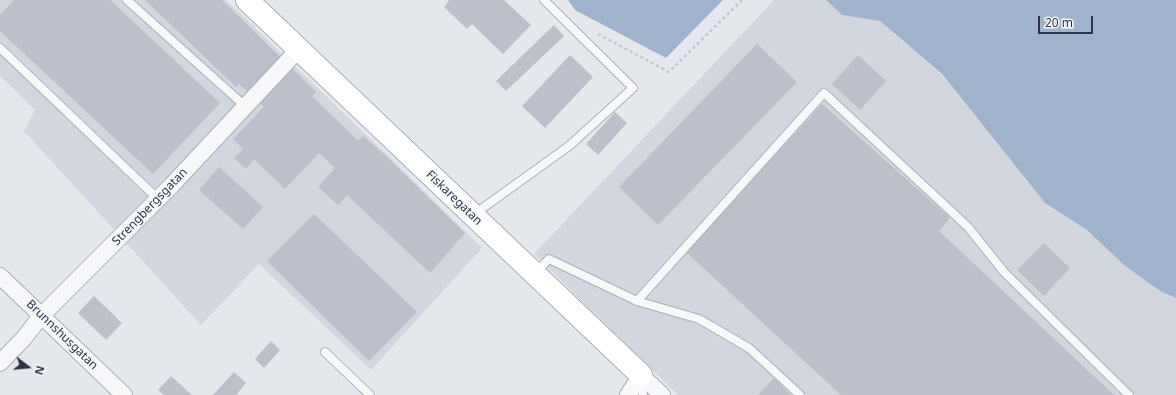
<!DOCTYPE html>
<style>
body{margin:0}
#map{position:relative;width:1176px;height:395px;overflow:hidden;background:#e4e7ec;font-family:"Noto Sans",sans-serif}
canvas{display:block}
.north{position:absolute;left:8px;top:347px;width:40px;height:40px;-webkit-text-stroke:3px #f4f6f9;paint-order:stroke;rotate:106deg;font-size:11px;font-weight:700;line-height:16px;text-align:center;color:#2b3445}
.north::after{content:'';display:block;margin:auto;width:14px;height:18px;background:#2b3445;clip-path:polygon(50% 0,100% 100%,50% 72%,0 100%)}
.scale{position:absolute;left:1038px;top:16px;width:55px;height:18px;box-sizing:border-box;border:2px solid #2b3445;border-top:0;padding-left:5px;font-size:12px;line-height:14px;white-space:nowrap;color:#2b3445;-webkit-text-stroke:3px #f4f6f9;paint-order:stroke}
</style>
<div id="map">
<canvas width="1176" height="395"></canvas>
<div class="north">N</div>
<div class="scale">20 m</div>
</div>
<script>
const g = document.querySelector('canvas').getContext('2d');
g.lineJoin = 'round';
function fillPath(path, color) { g.fillStyle = color; g.fill(path, 'evenodd'); }
function stroke(path, color, width, dash) { g.strokeStyle = color; g.lineWidth = width; g.lineCap = dash ? 'butt' : 'round'; g.setLineDash(dash || []); g.stroke(path); }
function label(font, color, halo, rows, align = 'center') {
  g.font = font + ' "Noto Sans",sans-serif'; g.lineWidth = 3; g.setLineDash([]); g.textBaseline = 'middle'; g.strokeStyle = halo; g.fillStyle = color; for (const [text, x, y, turn = 0] of rows) {
    g.save(); g.translate(x, y); g.rotate((+turn || 0) * Math.PI / 180); g.textAlign = isNaN(turn) ? turn : align; if (halo) g.strokeText(text, 0, 0); g.fillText(text, 0, 0); g.restore();
  }
}
fillPath(new Path2D(`
 M0,0H226L386,154L482,248L371,370L259,264L201,325L24,131L35,110L0,76Z
 M774,0H826L843,15L880,21L942,75L1045,203L1087,230L1124,265L1150,284L1162,292L1176,298V395H678L534,254Z`), '#d2d6de');
fillPath(new Path2D(`
 M568,0H723L666,58L575,10Z
 M826,0H1176V298L1162,292L1150,284L1124,265L1087,230L1045,203L942,74L880,21L842,15Z`), '#9fb4cc');
fillPath(new Path2D(`
 M14,0H110L220,103L153,174L0,31V15Z
 M145,0H222L316,92L312,96L358,141L363,136L385,155L465,233L430,273L347,195L338,205L318,187L335,168L319,153L285,189L254,159L246,169L234,158L243,149L233,139L264,107L239,84L236,87Z
 M448,0H504L531,25L503,54L472,24L467,29L444,7L449,1Z
 M554,25L564,36L506,91L496,81Z
 M757,44L797,82L658,225L619,187Z
 M570,55L593,77L545,128L522,106Z
 M858,55L886,81L860,110L832,84Z
 M822,104L950,218L939,231L1114,395H841L686,252Z
 M615,112L627,123L598,155L586,144Z
 M219,167L263,207L243,229L199,190Z
 M314,214L417,312L369,361L267,261Z
 M1044,243L1070,268L1044,296L1017,270Z
 M94,296L122,323L106,340L78,313Z
 M271,341L280,350L264,368L255,359Z
 M234,372L246,383L236,395H213Z
 M171,376L192,395H164L158,390Z
 M774,378L791,395H758Z`), '#bbc0ca');
const lane = new Path2D(`
 M127,0L246,107
 M0,48L158,199
 M473,215L569,146L633,88L544,0
 M535,273L549,259L637,301L699,319L749,348L800,395
 M637,301L824,93L968,227L1004,272L1129,395
 M325,352L370,395
 M641,377L643,395`);
const street = new Path2D(`
 M0,276L124,395
 M0,363L24,338L41,316L171,186L298,50
 M628,395L641,375L662,395`);
const secondary = new Path2D(`
 M247,0L641,375`);
stroke(lane, '#a9aeb7', 10);
stroke(street, '#a9aeb7', 18);
stroke(secondary, '#a9aeb7', 24);
stroke(new Path2D(`
 M598,34L669,72L742,0`), '#c2c5cb', 2.5, [3, 3]);
stroke(lane, '#f7f8fa', 8);
stroke(street, '#f7f8fa', 16);
stroke(secondary, '#fff', 22);
label('12px', '#2b3445', '#f4f6f9', [
 ["Fiskaregatan",454,198,44],
 ["Strengbergsgatan",150,207,-46],
 ["Brunnshusgatan",62,335,44]
]);
</script>
